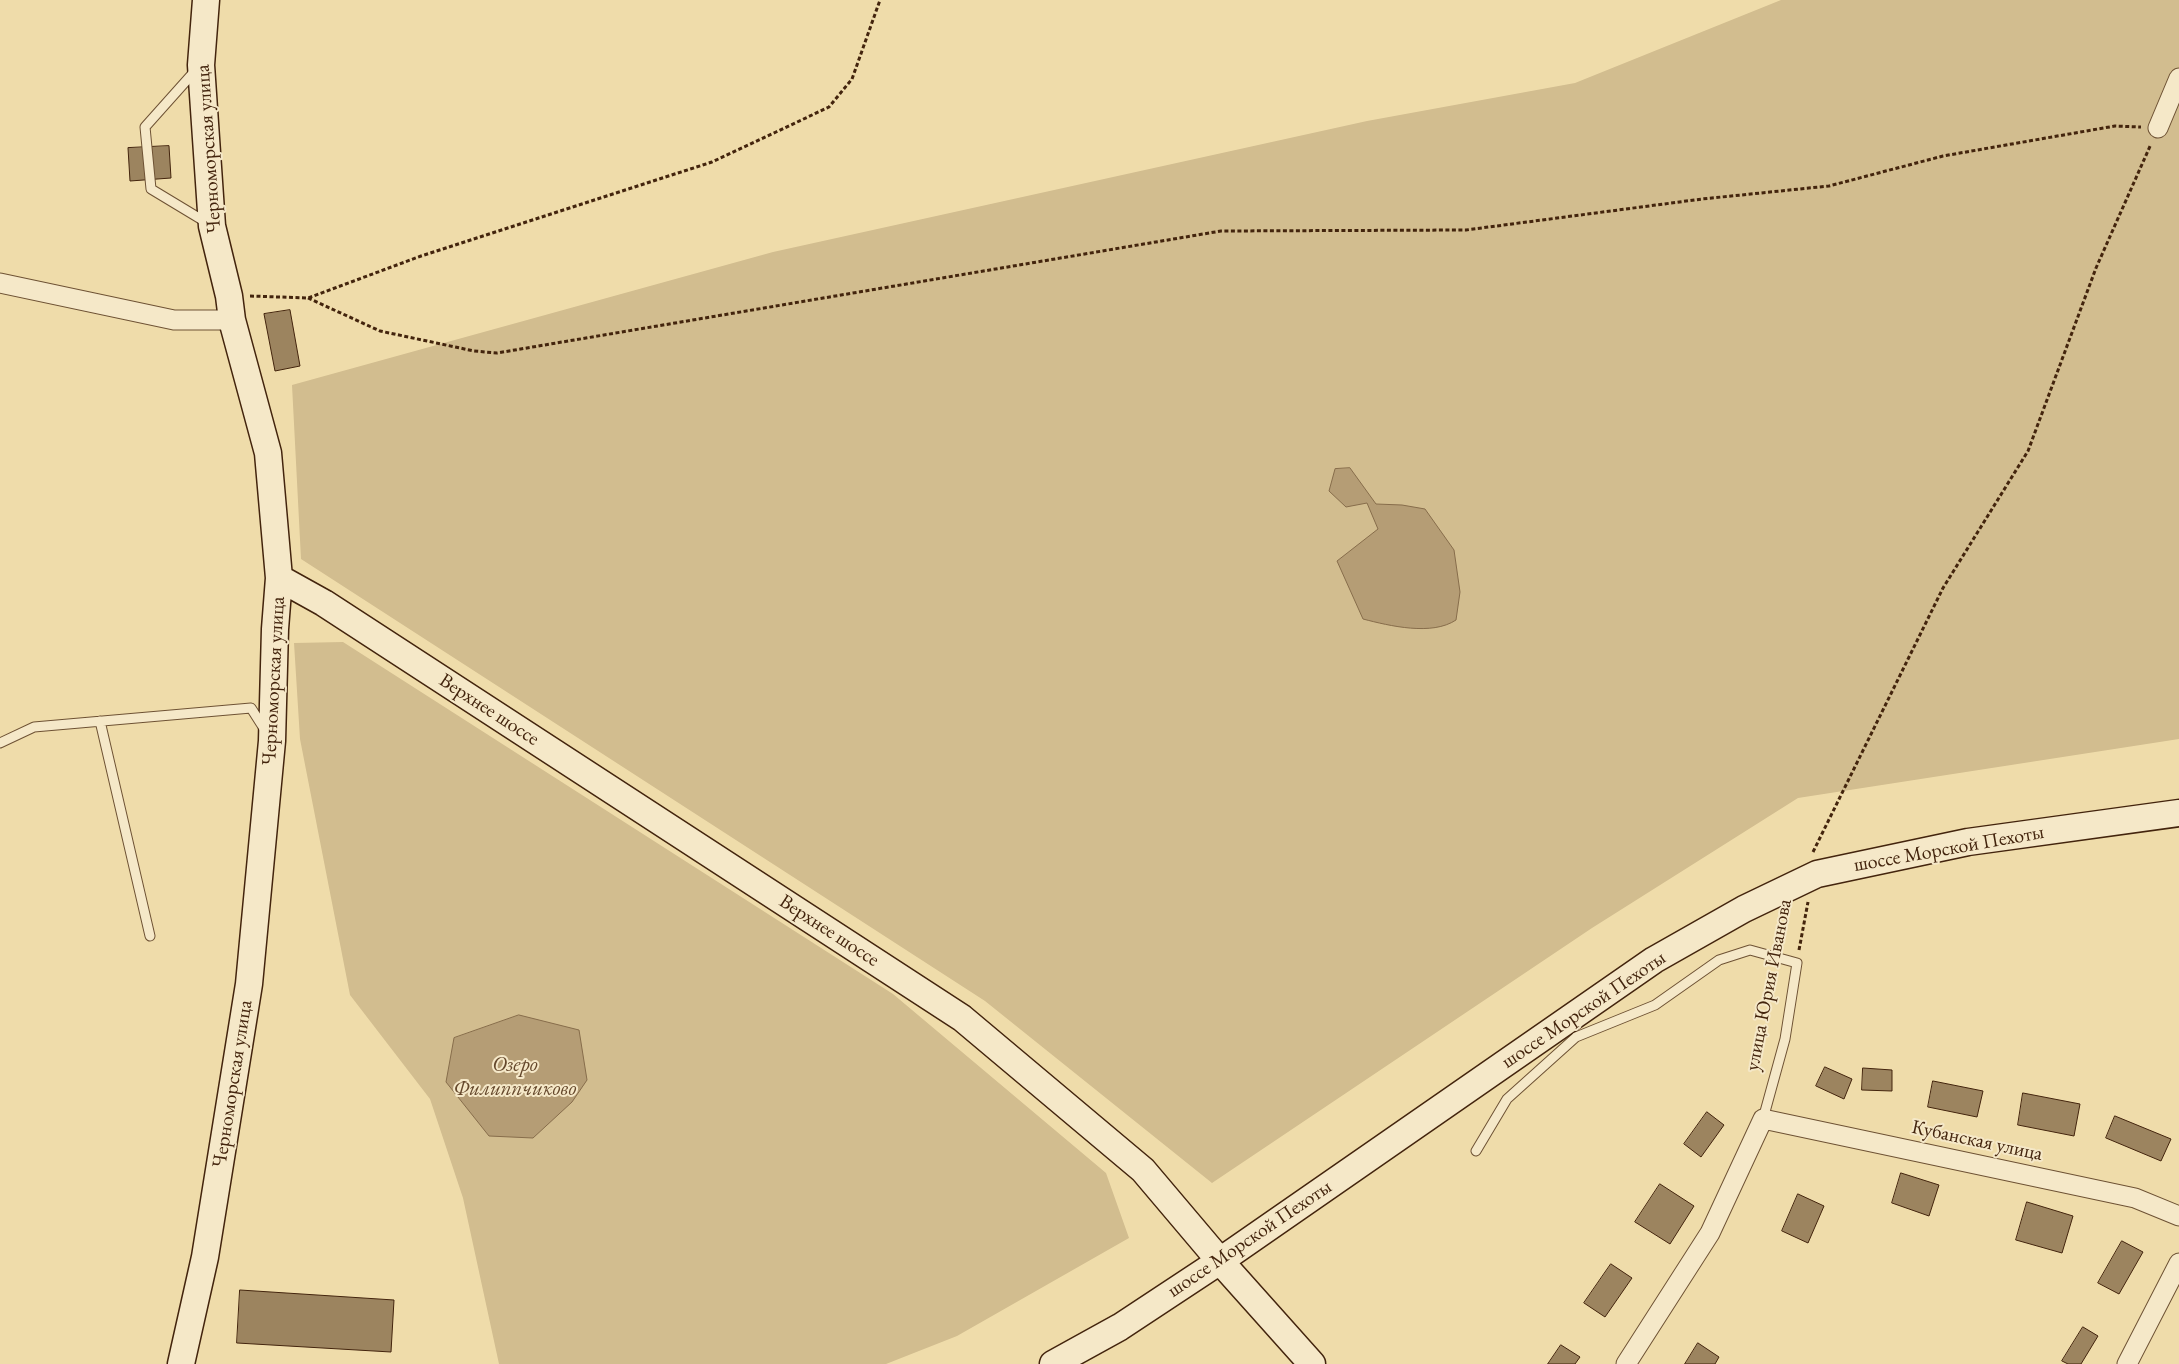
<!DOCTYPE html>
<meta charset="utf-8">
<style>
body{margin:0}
canvas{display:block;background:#efdcaa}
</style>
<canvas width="2179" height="1364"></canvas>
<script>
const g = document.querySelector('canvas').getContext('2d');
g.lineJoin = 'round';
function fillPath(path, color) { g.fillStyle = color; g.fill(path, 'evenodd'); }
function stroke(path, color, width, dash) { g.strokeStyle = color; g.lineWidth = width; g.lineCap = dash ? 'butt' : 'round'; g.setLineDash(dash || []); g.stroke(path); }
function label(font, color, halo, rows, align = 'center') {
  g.font = font + ' "EB Garamond",serif'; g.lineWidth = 4; g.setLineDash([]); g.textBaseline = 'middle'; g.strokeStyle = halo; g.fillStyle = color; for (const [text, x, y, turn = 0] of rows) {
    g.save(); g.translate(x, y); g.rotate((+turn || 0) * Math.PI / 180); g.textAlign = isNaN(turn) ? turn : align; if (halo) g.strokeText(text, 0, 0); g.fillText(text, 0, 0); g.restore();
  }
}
fillPath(new Path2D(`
 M1781,0H2179V739L1798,798L1592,928L1212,1183L985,1001L301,559L292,385L773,252L1367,121L1575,83Z
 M343,642L893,994L1106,1173L1129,1238L957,1336L886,1364H499L463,1198L430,1099L350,995L300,739L294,643Z`), '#d2bd8f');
const water = new Path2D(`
 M1350,468L1376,504L1402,505L1425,509L1454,550L1460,592L1456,620C1432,636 1390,626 1363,619L1337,561L1378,529L1367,503L1346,507L1329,491L1335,469Z
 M519,1015L579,1030L587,1080L572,1102L533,1138L489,1136L446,1082L454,1038Z`);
fillPath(water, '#b59d75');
stroke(water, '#876d4b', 1);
const building = new Path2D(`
 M169,146L171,178L130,181L128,148Z
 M290,310L300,366L275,371L264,314Z
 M1825,1067L1852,1079L1844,1099L1816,1086Z
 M1863,1068L1892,1070V1091L1862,1090Z
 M1933,1081L1983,1091L1977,1117L1928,1107Z
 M2023,1093L2080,1104L2074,1136L2018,1125Z
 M1707,1112L1724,1125L1701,1157L1684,1144Z
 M2115,1116L2171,1139L2161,1161L2106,1138Z
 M1901,1173L1939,1185L1929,1216L1892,1203Z
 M1660,1184L1694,1206L1670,1244L1635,1222Z
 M1798,1194L1824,1206L1808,1243L1782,1231Z
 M2027,1202L2073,1216L2062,1253L2016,1240Z
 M2122,1241L2143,1252L2119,1294L2098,1283Z
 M1611,1264L1632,1278L1605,1317L1584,1303Z
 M240,1290L394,1300L391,1352L237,1343Z
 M2083,1327L2098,1336L2081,1364H2068L2062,1361Z
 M1698,1343L1719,1357L1715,1364H1685Z
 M1561,1345L1580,1357L1575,1364H1548Z`);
fillPath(building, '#9c845f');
stroke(building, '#43240d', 1);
const lane = new Path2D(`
 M195,71L145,127L151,189L209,224
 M100,721L150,936
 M0,743L34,727L251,708L265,730
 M1476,1151L1507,1099L1576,1037L1655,1005L1719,960L1750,950L1797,963L1785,1039L1763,1119`);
const street = new Path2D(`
 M2158,128L2179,78
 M0,283L174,320H232
 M1626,1364L1710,1233L1763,1119L2135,1198L2179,1216
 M2127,1364L2179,1263`);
const secondary = new Path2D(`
 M279,578L324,603L962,1018L1143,1170L1220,1261L1312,1364
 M181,1364L205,1257L249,984L272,741L275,629L279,578L268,453L232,320L229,296L212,226L201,65L206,0
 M1053,1364L1120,1327L1220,1261L1654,960L1744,909L1817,874L1968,842L2179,813`);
stroke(lane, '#6e5234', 11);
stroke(street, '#6e5234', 21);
stroke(secondary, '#43240d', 29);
stroke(new Path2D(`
 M250,296L308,298L421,256L712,162L776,132L829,107L852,79L880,0
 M308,298L380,331L474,351L497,353L1221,231L1466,230L1702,199L1829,186L1943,156L2115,126L2141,127
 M1813,852L1943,588L2028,451L2096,268L2151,144
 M1799,950L1808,902`), '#43240d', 3, [4, 2.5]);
stroke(lane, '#f5e8c8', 9);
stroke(street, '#f5e8c8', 19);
stroke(secondary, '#f5e8c8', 26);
label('20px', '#43240d', '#f5e8c8', [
 ["Черноморская улица",209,149,-94],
 ["Черноморская улица",274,681,-87],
 ["Верхнее шоссе",489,710,33],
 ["шоссе Морской Пехоты",1949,849,-10],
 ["Верхнее шоссе",829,931,33],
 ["улица Юрия Иванова",1769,985,-79],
 ["шоссе Морской Пехоты",1584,1010,-34],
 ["Черноморская улица",233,1084,-81],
 ["Кубанская улица",1977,1141,12],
 ["шоссе Морской Пехоты",1250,1239,-34]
]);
label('italic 21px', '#65482c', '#f5e8c8', [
 ["Озеро",515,1065],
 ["Филиппчиково",515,1089]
]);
</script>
